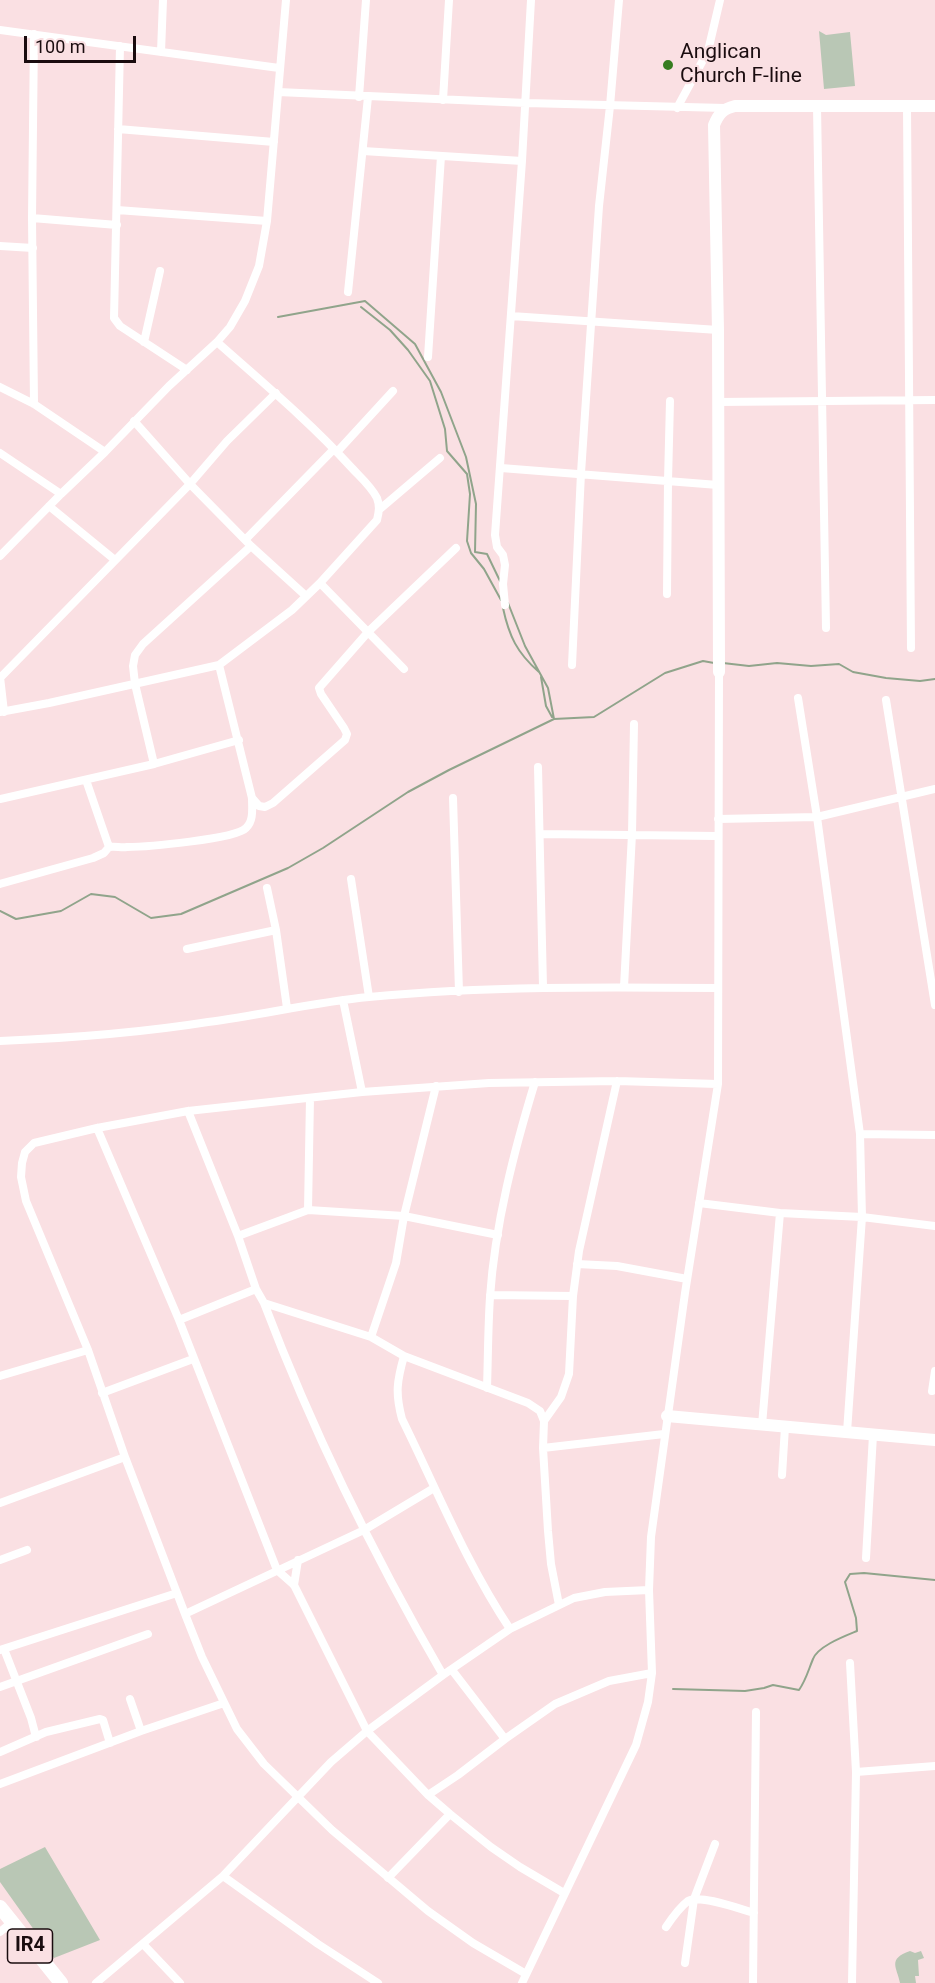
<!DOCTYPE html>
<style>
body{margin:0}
#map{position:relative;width:935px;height:1983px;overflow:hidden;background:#fae0e3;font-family:Roboto,sans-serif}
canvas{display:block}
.scale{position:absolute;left:24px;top:36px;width:112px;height:27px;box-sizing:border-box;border:3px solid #1a0c0f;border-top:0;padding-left:8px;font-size:18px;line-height:21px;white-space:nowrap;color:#1a0c0f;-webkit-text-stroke:4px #fae0e3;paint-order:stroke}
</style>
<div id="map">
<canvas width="935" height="1983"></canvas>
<div class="scale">100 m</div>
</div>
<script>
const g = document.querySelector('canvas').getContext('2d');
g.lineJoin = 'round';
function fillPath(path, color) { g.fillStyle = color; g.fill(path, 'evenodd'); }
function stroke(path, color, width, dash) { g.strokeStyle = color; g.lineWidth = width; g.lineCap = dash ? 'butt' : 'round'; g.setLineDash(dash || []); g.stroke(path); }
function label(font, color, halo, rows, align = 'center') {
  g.font = font + ' Roboto,sans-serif'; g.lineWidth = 4.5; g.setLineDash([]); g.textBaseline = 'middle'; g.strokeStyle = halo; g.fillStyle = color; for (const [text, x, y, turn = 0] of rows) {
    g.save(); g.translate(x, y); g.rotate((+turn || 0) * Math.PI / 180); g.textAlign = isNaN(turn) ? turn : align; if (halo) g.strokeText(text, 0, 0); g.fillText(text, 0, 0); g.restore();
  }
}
fillPath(new Path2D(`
 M819,31L826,35L850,32L855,86L824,89Z
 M45,1847L100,1940L54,1958L0,1882V1869Z
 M910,1951L915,1953L921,1951L924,1958L918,1960L919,1976H915L916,1983H900C897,1967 887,1959 910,1951Z`), '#b9c7b5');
stroke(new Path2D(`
 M361,307L390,330L408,350L430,381L445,429L447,451L467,474L470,494L467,541L471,553L484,569L501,600
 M278,317L365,301L415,344L441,392L466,457L476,504L475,552L487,554L500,581
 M508,603L525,646L548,688L554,719
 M503,608C509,636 517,653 539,672
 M723,663L749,666L777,663L811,666L839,664L853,672L886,678L920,681L935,679
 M541,677L546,706L552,717
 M0,911L16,919L61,911L91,894L115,897L151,918L181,914L288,868L323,848L408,792L449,770L554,719L594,717L665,673L703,661L714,663
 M673,1689L745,1691L764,1688L773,1685L799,1690C806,1680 808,1671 813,1659C818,1646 845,1636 857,1631L856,1618L845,1582L850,1574L864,1573L935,1580`), '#90a48b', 2);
stroke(new Path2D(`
 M0,30L279,68
 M34,34L32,218L34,404
 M120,46L114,318L120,326L187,370
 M161,52L163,0
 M278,92L526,103L725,108
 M359,97L366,0
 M443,100L449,0
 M817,106L826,628
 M907,106L911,648
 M677,108L708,51L720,0
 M118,129L274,142
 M363,151L522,161
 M117,210L267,221
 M32,218L117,225
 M0,246L33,248
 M348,292L368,97
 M511,316L718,330
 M144,342L160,271
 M428,357L441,156
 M0,387L34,404L105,452
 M718,402L935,400
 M134,421L190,484L251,546L306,596
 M337,452L393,391
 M0,453L61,494
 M501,468L718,485
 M49,506L115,560
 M380,509L440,458
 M246,539L334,449
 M0,556L61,494L105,452L169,386L217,342L230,327L245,301L259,266L267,221L286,0
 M320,583L404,669
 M667,594L668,481L670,401
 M505,605L503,584L505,565L503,555L497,547L495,535L522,161L531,0
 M572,665L581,473L599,206L610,106L619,0
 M0,677L4,712
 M0,678L190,484L227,441L276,393
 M798,698L817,817L860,1134L862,1217L847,1432
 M886,700L935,1005
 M0,712L49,703L219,665L292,610L320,583L377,520C379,512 380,506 377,498C371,486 359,476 350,466C309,421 262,382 217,342
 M154,764L135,684L133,666L135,655L143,644L251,546
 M538,767L543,987
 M86,780L109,847C116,846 121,848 127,847C146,847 236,839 246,828C254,821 252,808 252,798L219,665
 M252,798L259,806L265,807L273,803L345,740L347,734L344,728L321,694L319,688L369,631L456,548
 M453,798L459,992
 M0,799L154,764L239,740
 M718,819L817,817L935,789
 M540,834L717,836
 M351,879L369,997
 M0,884L93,858L104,853L109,847
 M267,888L276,930L287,1008
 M187,949L276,930
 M624,987L632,834L634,724
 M343,1000L362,1092
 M0,1041C70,1038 139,1033 208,1022C262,1015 315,1002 369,997C485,986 602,987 718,988
 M188,1111L238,1236L256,1289L264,1303L371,1337L404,1356L528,1403L540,1411L544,1421L543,1448L548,1531L551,1564L559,1605
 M97,1128L179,1320L277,1570L294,1585L367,1731L428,1795L450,1814L491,1847L520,1867L564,1893
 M860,1134L935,1135
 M699,1203L780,1213L862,1217L935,1226
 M308,1210L310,1098
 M238,1236L308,1210L404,1216L498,1235
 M577,1264L617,1266L687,1279
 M490,1295L573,1296
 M264,1303C313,1432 374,1556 443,1675
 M179,1320L256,1289
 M371,1337L396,1263L404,1216L436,1086
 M404,1356C397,1381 395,1393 402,1419C437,1490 466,1563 510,1629
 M0,1376L88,1350
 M487,1388C488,1358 488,1327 490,1297C495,1224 514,1151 535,1082
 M932,1391L935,1371
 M102,1393L193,1359
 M544,1421L561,1397L569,1374L573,1296L579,1251L617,1081
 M762,1425L780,1213
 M543,1448L664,1434
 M782,1475L785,1427
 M0,1503L125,1457
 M866,1558L873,1435
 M0,1560L27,1550
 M294,1585L298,1560
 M185,1614L364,1530L434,1488
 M4,1649L31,1718L36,1737
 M0,1650L177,1593
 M850,1663L856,1772L852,1983
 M452,1670L505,1739
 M0,1687L148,1634
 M130,1699L141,1731
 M0,1752L46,1732L100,1719L103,1720L110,1743
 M856,1772L935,1766
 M0,1784L141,1731L224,1703
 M428,1795L458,1775L505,1739L555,1704L609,1681L652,1673
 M223,1876L318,1944L378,1983
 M388,1878L450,1814
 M666,1927C672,1918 680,1907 688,1901C700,1894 740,1909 754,1913
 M0,1932L12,1922
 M143,1944L180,1983
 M685,1963L694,1899L715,1844
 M526,1974L473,1943L428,1911L332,1830L264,1764L237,1729L202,1657L185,1614L125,1457L88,1350L26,1201L21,1177L22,1163L25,1152L34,1143L97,1128L188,1111L362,1092L489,1083L617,1081L718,1084
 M96,1983L223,1876L331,1762L367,1731L443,1675L510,1629L574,1598L605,1592L649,1590
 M522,1983L636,1745L648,1702L652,1673L649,1590L651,1537L685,1293L718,1084L719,672
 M753,1983L756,1712`), '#fff', 8);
stroke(new Path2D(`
 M719,672L718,330L714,125C719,113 723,109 735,106H935
 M667,1416L935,1440`), '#fff', 12);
stroke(new Path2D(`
 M0,1907L61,1983`), '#fff', 14);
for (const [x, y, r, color] of [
 [668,65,6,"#367c20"]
]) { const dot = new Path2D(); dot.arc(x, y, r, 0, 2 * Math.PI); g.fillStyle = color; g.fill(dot); stroke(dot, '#fae0e3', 2); }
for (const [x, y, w] of [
 [30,1946,45]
]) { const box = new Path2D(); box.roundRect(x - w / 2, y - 17, w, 34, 4.5); g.fillStyle = '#fae0e3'; g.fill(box); stroke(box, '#1a0c0f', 1.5); }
label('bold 20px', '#1a0c0f', null, [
 ["IR4",30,1946]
]);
label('21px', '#1a0c0f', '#fae0e3', [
 ["Anglican",680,53],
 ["Church F-line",680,77]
], 'left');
</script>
